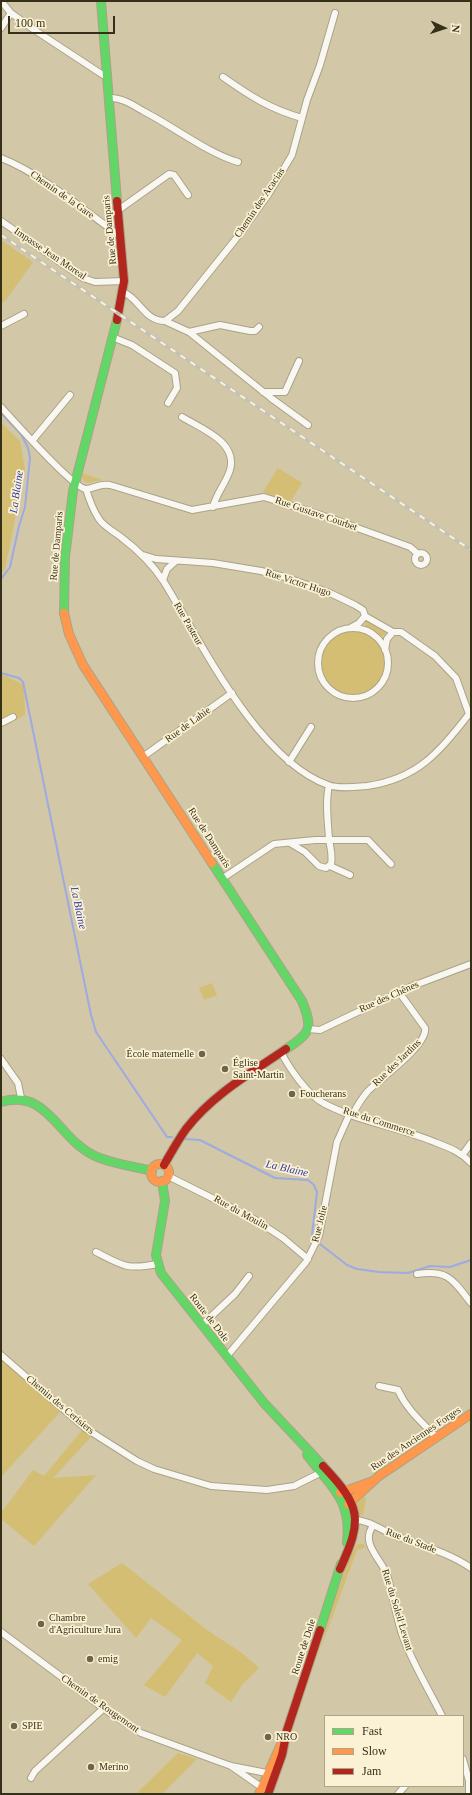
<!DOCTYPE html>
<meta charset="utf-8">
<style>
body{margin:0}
#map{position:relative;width:472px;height:1795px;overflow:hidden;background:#d2c7a6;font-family:Georgia,serif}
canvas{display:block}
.frame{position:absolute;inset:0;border:2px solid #373018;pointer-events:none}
.legend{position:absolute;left:324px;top:1715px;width:140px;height:72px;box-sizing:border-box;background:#fbf2d5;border:1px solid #ada489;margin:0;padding:5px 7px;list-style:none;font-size:12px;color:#373018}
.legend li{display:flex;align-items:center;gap:8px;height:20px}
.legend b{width:20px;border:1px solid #ada489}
.north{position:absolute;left:424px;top:8px;width:40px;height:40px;-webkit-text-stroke:3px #fbf2d5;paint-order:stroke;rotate:93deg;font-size:11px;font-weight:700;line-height:16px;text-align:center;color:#373018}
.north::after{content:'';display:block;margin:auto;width:14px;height:18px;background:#373018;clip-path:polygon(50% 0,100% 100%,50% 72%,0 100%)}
.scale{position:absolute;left:8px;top:16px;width:107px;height:18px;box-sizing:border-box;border:2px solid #373018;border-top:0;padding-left:5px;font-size:12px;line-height:14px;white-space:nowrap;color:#373018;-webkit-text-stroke:3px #fbf2d5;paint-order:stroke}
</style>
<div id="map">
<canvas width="472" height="1795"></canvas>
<div class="frame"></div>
<ul class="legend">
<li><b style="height:5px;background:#63d668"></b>Fast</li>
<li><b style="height:5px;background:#ff974d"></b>Slow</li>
<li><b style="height:5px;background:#b3261e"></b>Jam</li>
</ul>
<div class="north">N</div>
<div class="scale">100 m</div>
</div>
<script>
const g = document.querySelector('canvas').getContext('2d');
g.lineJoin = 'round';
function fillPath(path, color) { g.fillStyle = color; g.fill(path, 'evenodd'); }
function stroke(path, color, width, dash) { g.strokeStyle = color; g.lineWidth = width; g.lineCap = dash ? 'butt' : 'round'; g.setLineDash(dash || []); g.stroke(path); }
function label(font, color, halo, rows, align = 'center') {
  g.font = font + ' Georgia,serif'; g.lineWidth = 3.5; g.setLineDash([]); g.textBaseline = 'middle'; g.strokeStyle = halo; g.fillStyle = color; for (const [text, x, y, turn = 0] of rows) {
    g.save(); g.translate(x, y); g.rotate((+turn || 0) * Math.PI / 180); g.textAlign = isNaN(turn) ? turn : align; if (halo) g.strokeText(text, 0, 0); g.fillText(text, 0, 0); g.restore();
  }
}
fillPath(new Path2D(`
 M1,240L33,262L6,300L1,304Z
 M1,423L20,441L25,469L5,569L1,574Z
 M278,468L302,483L290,502L263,492Z
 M81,473L103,480L88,483L83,480Z
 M365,621H368L385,631L386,635L379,636L366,628Z
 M321 663a32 32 0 1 1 64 0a32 32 0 1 1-64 0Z
 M1,674L24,685L25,715L1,728Z
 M212,983L217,995L204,1000L199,988Z
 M4,1359L61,1411L1,1477V1364Z
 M82,1430L91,1437L53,1478L96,1475L34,1546L1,1519V1513L33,1470L44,1476Z
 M363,1495L366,1498L363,1516L358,1513L356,1505Z
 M358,1544H363L366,1547L357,1550L318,1656C325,1635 346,1556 358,1544Z
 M122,1563L207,1630L242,1653L259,1668L242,1685L231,1702L205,1683L213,1666L197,1653L165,1697L144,1685L182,1640L151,1618L136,1638L88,1584Z
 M178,1753L197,1759L162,1794H136Z`), '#d4be74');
stroke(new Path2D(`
 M1,413L21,434L28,448L30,458L25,507L19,526L10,567L1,579
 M1,673L19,678L23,682L91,1015L96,1032L167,1137H172
 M185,1139L200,1140L275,1178L308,1180L314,1185L317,1192L312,1235L314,1239
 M320,1244L347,1265L357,1269L379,1272L408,1273L430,1266L450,1267L471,1260`), '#9eaae2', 2);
const street = new Path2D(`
 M1,1L11,13L33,29L103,75H107
 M1,28L11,13
 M223,77C250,96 270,109 302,118
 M109,98C121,97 133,105 143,111C173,126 207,153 238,162
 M1,158C40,173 85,211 120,236
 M117,211L169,174L174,175L188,195
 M1,221L83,278L95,282L124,281
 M123,292C140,299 144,321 165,321L178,311L235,240L268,195L292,155L307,100L320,65L335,13
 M165,321L189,332L271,398L308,425
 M1,326L24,314
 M189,332L220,325L250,331H255L259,327
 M112,337L132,345L175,373L177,388L168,403
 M263,392H285L299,361
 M1,407C13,420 73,488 86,489C94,489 99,483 110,485L192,510L264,497L327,517L410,547L417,553
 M182,417C202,429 238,442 230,470C226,483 216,494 213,507
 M32,441L70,395
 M86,489C89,499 93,510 99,519C104,527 115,532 122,538C138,550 153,565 164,582C201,642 258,760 328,785C338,789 355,787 367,786C417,779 440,752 469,714
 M415 559a6 6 0 1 1 12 0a6 6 0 1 1-12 0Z
 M143,555L156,559L213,563L261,571L285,577L330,593L355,605L363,610L365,616L393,632H401L435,656L456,678L469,714H471
 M163,580L167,569L176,561
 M318 663a35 35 0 1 1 70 0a35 35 0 1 1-70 0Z
 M350,628L359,623L365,616
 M385,650L387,639L393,632
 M1,723L13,717
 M144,756L232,693
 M289,762L311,727
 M290,843L305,852L319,866L326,868L331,864C333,854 330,848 329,839C328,822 325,802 329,786
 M330,866L350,875
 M223,878L274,844L315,840H368L391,864
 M308,1029L320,1030L410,987L471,964
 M281,1052C289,1068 307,1094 323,1103C357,1121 397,1127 432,1141C447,1147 460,1151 471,1163
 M1,1059L18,1083L21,1098
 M353,1114C357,1106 362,1098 368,1091C381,1078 428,1045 425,1028L399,992
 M463,1154L471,1143
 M168,1176L254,1219L283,1238L308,1259
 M96,1252C123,1266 127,1270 157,1264
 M417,1274C448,1269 453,1280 471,1303
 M202,1325L235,1294L249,1276
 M1,1355L85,1428L137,1461L154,1469L211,1486L267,1490L294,1486L324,1471
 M227,1356L306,1262L319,1236L337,1142L350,1113
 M379,1386L398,1390C407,1410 422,1422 436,1437
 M353,1520C367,1519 381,1530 394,1535C419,1545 448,1552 471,1568
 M373,1526C360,1543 381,1559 387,1575C393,1595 396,1617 403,1637C413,1664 429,1690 442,1716
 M1,1632L110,1713L141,1733L231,1766L272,1774
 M463,1759L469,1781V1794
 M231,1766L264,1789
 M31,1778L35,1771L104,1708
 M398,1794L405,1786`);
const fast = new Path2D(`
 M101,1L117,201
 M64,613L65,557L73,491L117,320
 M212,863L302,1001C313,1028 311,1033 286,1049
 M1,1102C47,1088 58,1138 93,1155C111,1164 133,1166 152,1171
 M162,1181L165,1201L156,1255L161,1273L264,1403L323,1466
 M307,1455C331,1487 352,1499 347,1543
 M320,1630L341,1564`);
const slow = new Path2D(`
 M64,613L69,634L83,665L212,863
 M151 1173a9 9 0 1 1 18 0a9 9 0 1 1-18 0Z
 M340,1493L373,1481
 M348,1504L379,1476L471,1414
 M259,1794L282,1742`);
const jam = new Path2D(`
 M117,320L124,281L117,201
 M164,1165C171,1153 178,1140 186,1129C212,1095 252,1072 286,1049
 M323,1466C361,1506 363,1519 340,1569
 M268,1794L282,1755L287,1730L320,1630`);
stroke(street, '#aba389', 8);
stroke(fast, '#aba389', 10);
stroke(slow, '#aba389', 10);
stroke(jam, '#aba389', 10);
stroke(street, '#f8f7f2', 6);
stroke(fast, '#63d668', 8);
stroke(slow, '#ff974d', 8);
stroke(jam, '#b3261e', 8);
const rail = new Path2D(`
 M1,235L471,550`);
stroke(rail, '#c4c1b8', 3.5);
stroke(rail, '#fbf2d5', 2, [6]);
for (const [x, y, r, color] of [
 [202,1054,4,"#6d654a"],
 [225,1069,4,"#6d654a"],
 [292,1094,4,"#6d654a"],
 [41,1624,4,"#6d654a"],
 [90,1659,4,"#6d654a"],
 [14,1726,4,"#6d654a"],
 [268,1737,4,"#6d654a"],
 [91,1767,4,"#6d654a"]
]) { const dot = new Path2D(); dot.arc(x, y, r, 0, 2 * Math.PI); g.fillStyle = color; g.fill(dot); stroke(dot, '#fbf2d5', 1.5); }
label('10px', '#373018', '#fbf2d5', [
 ["Chemin de la Gare",62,195,35],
 ["Chemin des Acacias",260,203,-56],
 ["Rue de Damparis",110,230,-96],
 ["Impasse Jean Moreal",50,254,34],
 ["Rue Gustave Courbet",316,514,19],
 ["Rue de Damparis",57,546,-85],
 ["Rue Victor Hugo",298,583,18],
 ["Rue Pasteur",188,624,60],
 ["Rue de Lahie",188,725,-36],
 ["Rue de Damparis",209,838,57],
 ["Rue des Chênes",389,997,-24],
 ["Rue des Jardins",397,1063,-44],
 ["Rue du Commerce",379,1122,18],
 ["Rue du Moulin",241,1213,29],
 ["Rue Jolie",320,1224,-76],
 ["Route de Dole",209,1318,52],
 ["Chemin des Cerisiers",60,1405,40],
 ["Rue des Anciennes Forges",416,1439,-34],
 ["Rue du Stade",411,1541,21],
 ["Rue du Soleil Levant",397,1610,73],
 ["Route de Dole",304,1647,-72],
 ["Chemin de Rougemont",100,1704,35]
]);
label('10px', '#373018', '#fbf2d5', [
 ["École maternelle",194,1054,"right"],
 ["Église",233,1063],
 ["Saint-Martin",233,1075],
 ["Foucherans",300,1094],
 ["Chambre",49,1618],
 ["d'Agriculture Jura",49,1630],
 ["emig",98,1659],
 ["SPIE",22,1726],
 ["NRO",276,1737],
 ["Merino",99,1767]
], 'left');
label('italic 11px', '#333ca8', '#fbf2d5', [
 ["La Blaine",17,492,-82],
 ["La Blaine",78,908,78],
 ["La Blaine",287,1169,13]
]);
</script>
